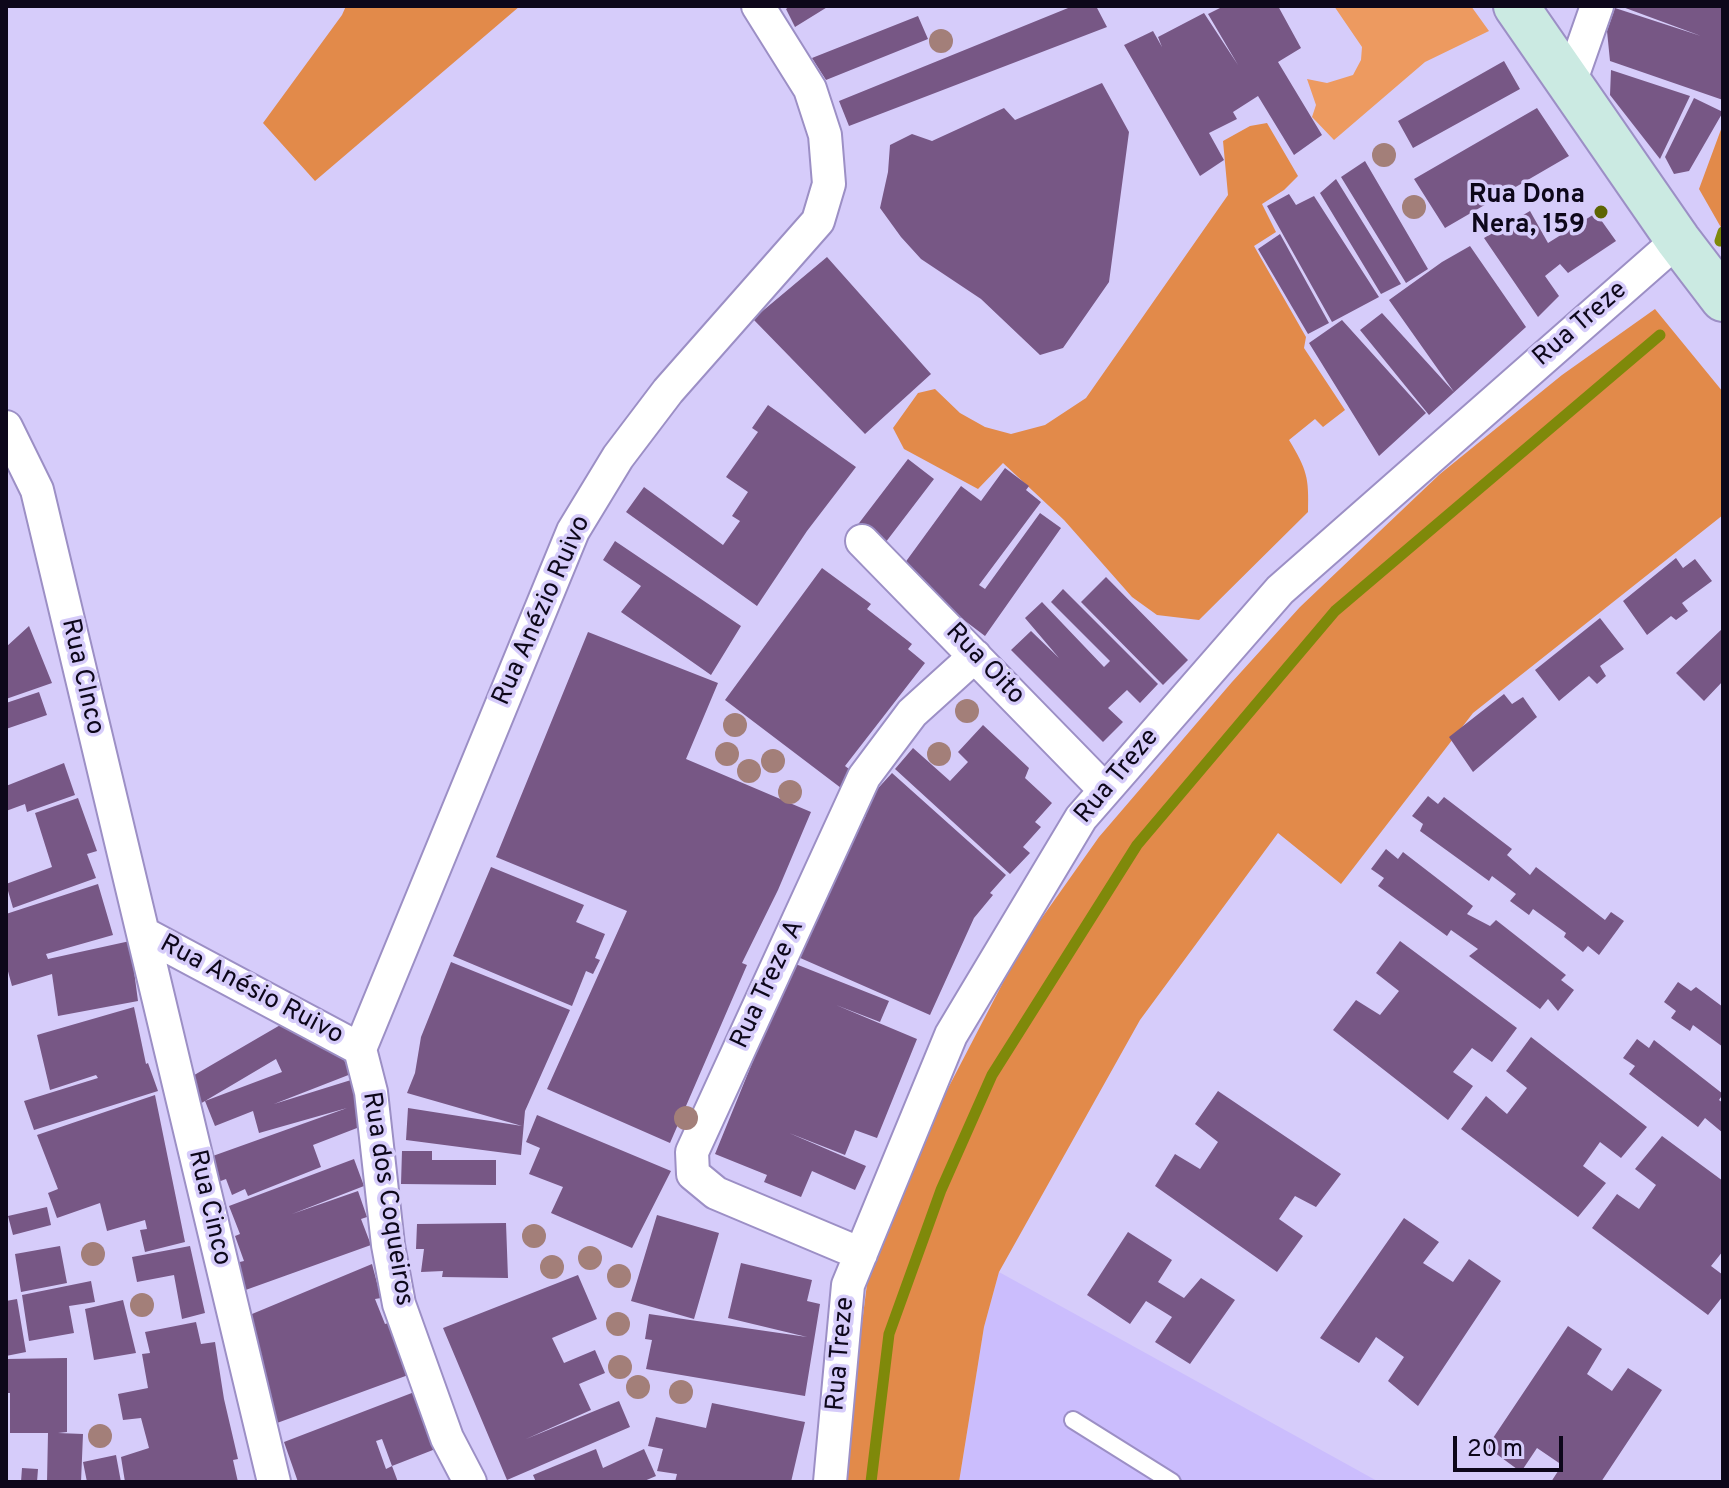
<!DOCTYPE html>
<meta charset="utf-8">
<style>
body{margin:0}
#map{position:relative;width:1729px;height:1488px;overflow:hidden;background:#d6ccfa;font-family:Overpass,sans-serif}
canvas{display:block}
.frame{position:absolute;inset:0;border:8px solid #0d071a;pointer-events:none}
.scale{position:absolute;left:1453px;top:1436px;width:110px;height:36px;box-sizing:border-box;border:4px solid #0d071a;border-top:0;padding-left:10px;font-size:24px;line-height:28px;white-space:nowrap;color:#0d071a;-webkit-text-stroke:6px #d6ccfa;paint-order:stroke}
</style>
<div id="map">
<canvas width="1729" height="1488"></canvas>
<div class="frame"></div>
<div class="scale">20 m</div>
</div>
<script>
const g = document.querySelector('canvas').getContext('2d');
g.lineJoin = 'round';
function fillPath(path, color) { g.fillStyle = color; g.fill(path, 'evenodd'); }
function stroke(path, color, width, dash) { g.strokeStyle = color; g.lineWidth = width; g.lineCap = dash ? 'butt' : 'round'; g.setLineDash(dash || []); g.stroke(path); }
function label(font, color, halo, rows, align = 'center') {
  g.font = font + ' Overpass,sans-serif'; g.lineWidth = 7; g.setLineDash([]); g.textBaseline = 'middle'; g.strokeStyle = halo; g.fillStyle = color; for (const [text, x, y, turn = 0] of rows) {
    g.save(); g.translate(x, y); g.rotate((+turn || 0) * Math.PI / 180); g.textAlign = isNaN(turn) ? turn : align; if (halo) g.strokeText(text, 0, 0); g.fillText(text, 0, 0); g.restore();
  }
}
fillPath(new Path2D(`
 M999,1272L1379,1482H959L984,1327Z`), '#cbbdfd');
fillPath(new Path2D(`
 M1334,6H1471L1489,31L1425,62L1334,140L1312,117L1316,105L1307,79L1327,83L1353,75L1361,60L1362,47Z`), '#ed9a60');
fillPath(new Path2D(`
 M346,6H520L315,181L263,123L342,15Z
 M1267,123L1298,176L1284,190L1262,204L1276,232L1254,246L1306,337L1304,348L1345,410L1323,427L1315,419L1289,440C1307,470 1309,477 1308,512L1199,620L1157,615L1132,597L1064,520L1003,463L978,489L904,449L893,428L918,393L935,389L960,413L985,427L1011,434L1045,425L1086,398L1228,195L1223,141L1250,126Z
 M1723,124V231L1699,189Z
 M1655,309L1723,392V515L1473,713L1341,884L1278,833L1140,1020L999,1272L984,1327L959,1482H846L852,1402L867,1284L945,1094L1022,946L1099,837L1232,682L1300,607L1440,474L1562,375Z`), '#e28a4a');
stroke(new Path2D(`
 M1720,241L1723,232
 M871,1482L889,1334L941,1190L992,1075L1137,845L1335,611L1660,335`), '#7f890a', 11);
fillPath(new Path2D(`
 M790,6H829L795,27L786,9Z
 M1073,6H1096L1107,27L849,126L839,101Z
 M1224,6H1278L1301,48L1278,62L1322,135L1294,155L1258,96L1233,112L1237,119L1209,133L1224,160L1200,176L1124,45L1153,31L1162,47L1158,37L1204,13L1238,65L1208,14Z
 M1620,6H1723V100L1610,61L1607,31L1615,8L1701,36Z
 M918,16L928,39L826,80L812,58Z
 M1504,61L1520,89L1413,148L1398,121Z
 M1611,70L1690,96L1660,159L1610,95Z
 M1102,83L1129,132L1109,282L1063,348L1040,355L981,299L921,259L901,237L880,208L888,172L890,145L912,134L932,141L1004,108L1015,120Z
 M1694,98L1723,112L1689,171L1674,174L1665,157Z
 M1537,108L1569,156L1445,228L1414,179Z
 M1365,161L1428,269L1406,283L1341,177Z
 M1336,179L1401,284L1381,294L1320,193Z
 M1289,194L1296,205L1314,196L1379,297L1332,322L1267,206Z
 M1530,211L1548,243L1596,213L1616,241L1568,273L1560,264L1545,276L1559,296L1538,317L1484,238Z
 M1280,234L1329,323L1308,334L1258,249Z
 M1470,246L1526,327L1429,415L1360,330L1382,313L1454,392L1389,300L1442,262Z
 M827,257L931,374L865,434L753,319Z
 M1342,320L1426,413L1379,456L1309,343Z
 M768,405L856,467L807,531L757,606L626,512L644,487L723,545L740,521L732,516L748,492L726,477L758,432L752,428Z
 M908,459L934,479L879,551L853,531Z
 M1005,468L1029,486L1026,490L1041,502L979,585L985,589L1040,513L1061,528L985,636L899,571L961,486L981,501Z
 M615,541L741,626L711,675L621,612L641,586L603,560Z
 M1676,558L1683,568L1695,559L1712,581L1682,603L1688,611L1676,620L1671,616L1647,635L1623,601Z
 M822,568L871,604L867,609L912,644L908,649L925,663L845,766L853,772L841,788L725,700Z
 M1106,577L1188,660L1163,685L1081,602Z
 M1063,589L1158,684L1140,703L1127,690L1108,708L1123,722L1103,742L1011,650L1031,631L1059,658L1025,618L1042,602L1104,667L1110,661L1051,602Z
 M1600,618L1624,649L1600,666L1606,676L1597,684L1589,676L1559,701L1535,670Z
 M29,626L52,683L6,699V647Z
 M1723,628V681L1704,701L1676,673Z
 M588,632L718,683L686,759L811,812L778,890L742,963L747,965L670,1143L547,1089L627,911L496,857Z
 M39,692L47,715L6,729V703Z
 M1504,694L1512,704L1523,697L1537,717L1473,772L1449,737Z
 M983,725L1029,768L1025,778L1052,803L1035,822L1041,827L1023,847L1030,853L1010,874L895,769L913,748L950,781L968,762L958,752Z
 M64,763L75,795L27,812L25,804L6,811V786Z
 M892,773L1006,875L990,893L993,895L974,918L930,1015L798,957L866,815L859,809Z
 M1428,796L1438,804L1444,797L1512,849L1507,855L1530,875L1536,867L1605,920L1611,912L1624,921L1599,955L1588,946L1583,952L1564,937L1566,933L1533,909L1529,915L1510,901L1516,894L1492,876L1489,881L1420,831L1423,824L1412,816Z
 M78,798L97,851L87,854L96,878L13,908L6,884L52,867L35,813Z
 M1386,849L1398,859L1403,852L1473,906L1467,914L1490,926L1496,920L1566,975L1561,980L1574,990L1558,1011L1548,999L1540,1009L1469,956L1478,949L1451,930L1447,936L1378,886L1384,878L1371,869Z
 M491,867L584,905L576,922L605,934L595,958L600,960L593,974L586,971L572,1006L453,956Z
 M98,884L113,935L46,954L48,959L130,941L138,1001L58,1016L52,974L12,986L6,964V914Z
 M1400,941L1517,1028L1492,1062L1472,1048L1453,1072L1473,1086L1448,1120L1333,1030L1356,1000L1380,1015L1399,991L1376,973Z
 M451,962L570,1010L525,1111L521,1155L406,1140L408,1108L522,1126L407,1093L415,1073L421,1037Z
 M793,963L889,1001L880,1022L836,1005L917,1039L877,1138L855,1130L845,1155L789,1133L866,1166L855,1190L812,1171L801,1197L764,1182L767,1175L715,1154Z
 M1678,982L1691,991L1696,987L1723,1007V1047L1693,1025L1690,1031L1671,1018L1676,1011L1664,1002Z
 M134,1007L146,1064L148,1063L158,1091L34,1130L24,1101L98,1078L96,1075L50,1090L37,1035Z
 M282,1024L330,1051L338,1048L351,1074L274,1104L351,1080L358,1104L357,1128L313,1145L321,1167L248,1196L245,1189L232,1195L226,1179L218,1182L210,1157L347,1108L259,1133L253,1111L215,1126L205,1101L198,1105L184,1081ZM276,1059L282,1072L205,1101Z
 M1531,1037L1647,1127L1621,1158L1600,1142L1583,1166L1606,1183L1578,1217L1461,1129L1486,1096L1507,1114L1527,1088L1506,1071Z
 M1637,1039L1649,1048L1654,1040L1723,1094L1719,1100L1723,1103V1133L1705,1118L1698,1127L1629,1074L1635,1066L1623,1058Z
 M1218,1091L1341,1174L1316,1207L1295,1196L1279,1219L1303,1236L1277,1272L1155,1186L1175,1154L1200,1169L1218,1142L1195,1124Z
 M155,1095L185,1242L145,1252L140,1230L147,1229L145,1220L107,1231L100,1203L57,1218L48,1193L58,1189L37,1135Z
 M537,1115L671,1171L632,1248L551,1213L563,1187L529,1174L540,1148L526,1142Z
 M1662,1136L1723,1181V1251L1711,1266L1723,1275V1296L1708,1315L1592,1228L1617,1194L1639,1209L1656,1185L1635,1169Z
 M402,1151H432V1160H496V1185L401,1184Z
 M354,1159L364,1186L292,1214L358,1191L367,1217L361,1219L371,1245L240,1292L231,1264L244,1261L235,1236L240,1234L229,1206Z
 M47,1207L51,1225L13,1235L8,1216Z
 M657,1215L719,1233L694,1319L631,1301Z
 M1404,1218L1439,1242L1423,1263L1453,1282L1469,1259L1501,1281L1418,1406L1388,1381L1404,1357L1376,1337L1359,1363L1320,1338Z
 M506,1223L508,1278L442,1277L443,1271L421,1272L424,1249H416L417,1224Z
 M1128,1232L1172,1260L1158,1282L1184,1298L1201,1278L1235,1300L1190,1364L1155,1342L1172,1317L1146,1301L1130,1324L1087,1295Z
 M60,1246L67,1283L21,1292L15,1254Z
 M190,1246L205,1313L182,1319L174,1275L137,1282L132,1257Z
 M741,1263L812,1280L807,1301L820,1304L805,1396L646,1369L652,1340L645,1339L649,1314L807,1337L728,1318Z
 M372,1264L381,1298L375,1299L385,1324L392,1322L411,1374L277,1423L252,1343L240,1319Z
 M578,1275L597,1319L552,1338L564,1363L595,1350L605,1373L579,1384L591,1410L526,1439L619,1401L630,1427L507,1480L443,1328Z
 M91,1281L95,1302L69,1306L74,1333L29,1341L22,1295Z
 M17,1299L26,1352L6,1356V1301Z
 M123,1300L136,1353L94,1360L85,1309Z
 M196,1322L201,1344L215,1342L224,1399L238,1459L233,1460L238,1482H125L121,1457L149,1448L141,1418L123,1420L118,1394L148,1388L142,1354L150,1353L145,1332Z
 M1568,1326L1602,1349L1587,1374L1612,1391L1628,1368L1662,1390L1601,1482H1551L1562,1465L1537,1448L1521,1472L1487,1447Z
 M67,1358V1432L58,1433L83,1434L81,1482H47L48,1433H10V1393H6V1359Z
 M417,1391L438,1448L392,1466L382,1439L376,1441L386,1469L392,1466L398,1482H298L284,1442Z
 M712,1403L805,1422L791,1482H675L677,1474L657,1471L663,1449L648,1446L656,1417L706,1428Z
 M596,1449L603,1468L644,1449L656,1476L642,1482H536L533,1475Z
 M116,1455L121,1482H87L83,1462Z
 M22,1468L38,1469L37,1482H21Z`), '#775785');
const lane = new Path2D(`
 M1073,1420L1172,1482`);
const street = new Path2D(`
 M1570,83L1597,6
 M6,427L37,490L274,1482
 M862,541L1105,790
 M143,933L360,1049
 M360,1049L573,531L618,457L668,391L818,221L829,184L825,135L810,89L758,6
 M360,1049L371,1092L388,1245L399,1304L447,1438L470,1482
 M861,1254L716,1193L693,1174L692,1152L864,777L912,713L975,656
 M830,1482L848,1285L951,1035L1081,818L1280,590L1678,240`);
const secondary = new Path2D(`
 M1516,6L1678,240L1723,299`);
stroke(lane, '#9c8fc5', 20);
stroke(street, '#9c8fc5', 36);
stroke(secondary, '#9c8fc5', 48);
stroke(lane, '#fff', 16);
stroke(street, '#fff', 32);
stroke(secondary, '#cbeae2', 44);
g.fillStyle = '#a37f79';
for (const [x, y] of [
 [941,41],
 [1384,155],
 [1414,207],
 [967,711],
 [735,725],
 [727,754],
 [939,754],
 [773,761],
 [749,771],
 [790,792],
 [686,1118],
 [534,1236],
 [93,1254],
 [590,1258],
 [552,1267],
 [619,1276],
 [142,1305],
 [618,1324],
 [620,1367],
 [638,1387],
 [681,1392],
 [100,1436]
]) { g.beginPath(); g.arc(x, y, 12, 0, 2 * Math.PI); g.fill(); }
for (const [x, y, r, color] of [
 [1601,212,8,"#5d6503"]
]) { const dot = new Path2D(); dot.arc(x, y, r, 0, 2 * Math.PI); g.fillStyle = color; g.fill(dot); stroke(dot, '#d6ccfa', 3); }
label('bold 26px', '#0d071a', '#d6ccfa', [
 ["Rua Dona",1585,197],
 ["Nera, 159",1585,227]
], 'right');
label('26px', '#0d071a', '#d6ccfa', [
 ["Rua Treze",1581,325,-41],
 ["Rua Anézio Ruivo",543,611,-66],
 ["Rua Oito",984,665,46],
 ["Rua CInco",81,677,77],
 ["Rua Treze",1118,777,-50],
 ["Rua Treze A",769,985,-65],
 ["Rua Anésio Ruivo",251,991,28],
 ["Rua dos Coqueiros",386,1199,81],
 ["Rua Cinco",208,1208,77],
 ["Rua Treze",842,1354,-85]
]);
</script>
